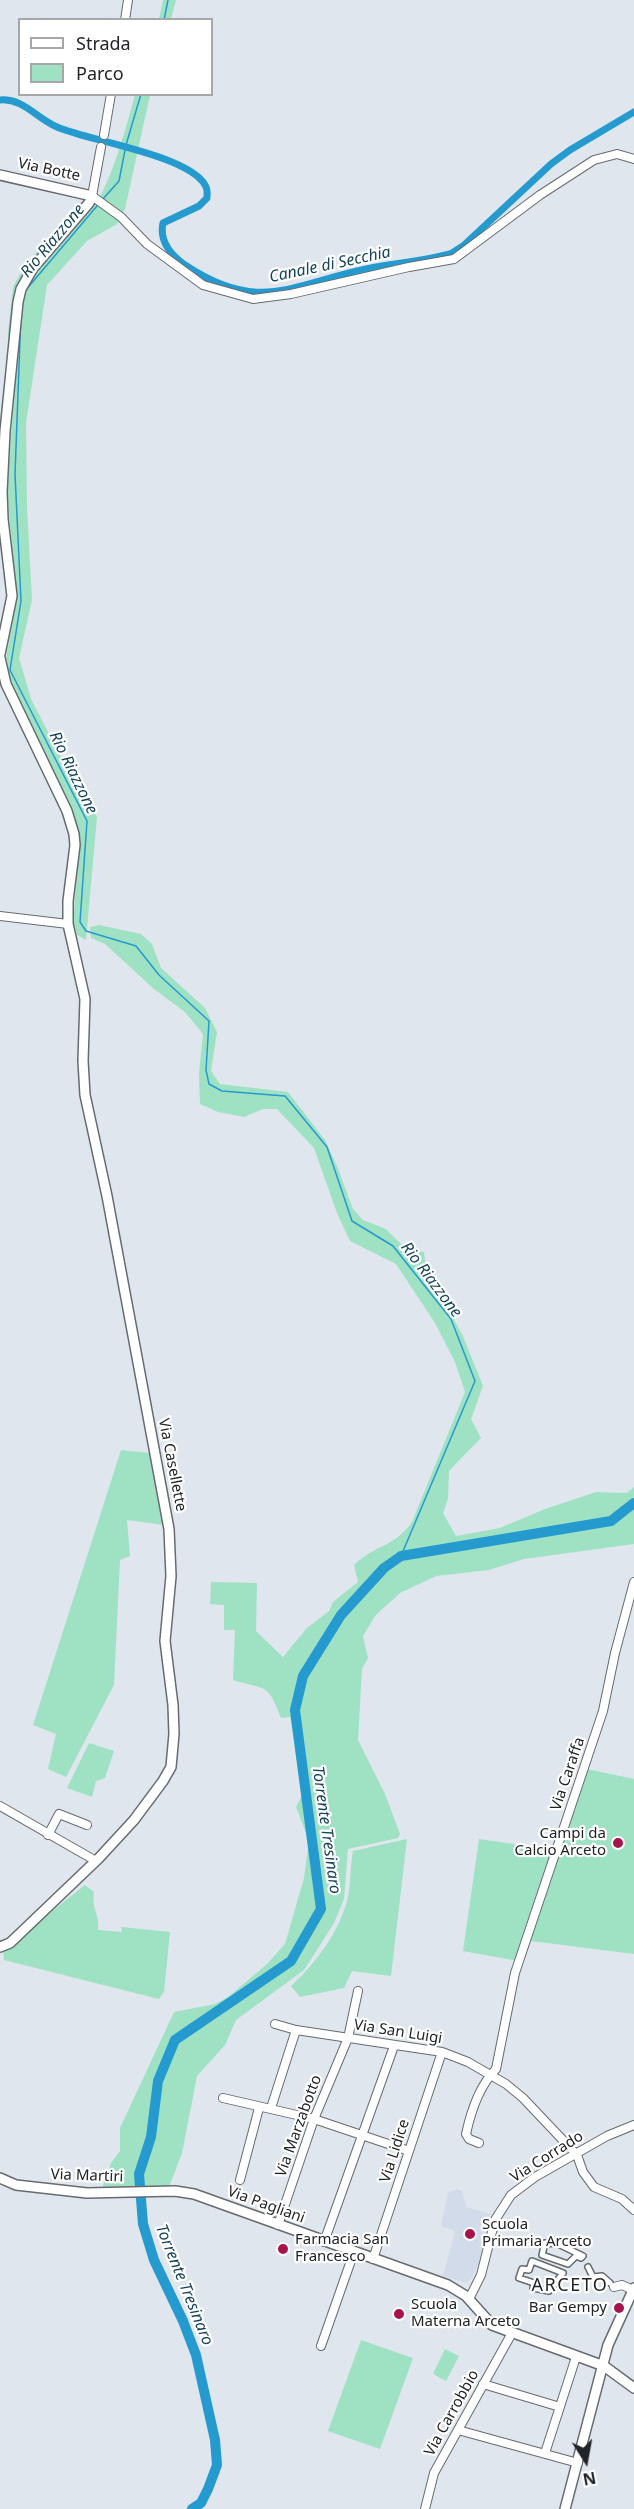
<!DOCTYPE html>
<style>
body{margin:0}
#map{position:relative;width:634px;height:2509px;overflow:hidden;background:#e0e6ed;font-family:"Noto Sans",sans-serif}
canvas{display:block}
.legend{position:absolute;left:18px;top:18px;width:195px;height:78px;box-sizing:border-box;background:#fff;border:2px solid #a7a7a9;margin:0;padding:8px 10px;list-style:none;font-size:18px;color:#222427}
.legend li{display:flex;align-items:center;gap:12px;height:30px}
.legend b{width:30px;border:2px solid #a7a7a9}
.north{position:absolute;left:556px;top:2431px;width:60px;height:60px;-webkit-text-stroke:4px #fff;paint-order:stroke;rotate:169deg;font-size:16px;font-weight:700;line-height:24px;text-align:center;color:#222427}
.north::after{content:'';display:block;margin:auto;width:21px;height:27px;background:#222427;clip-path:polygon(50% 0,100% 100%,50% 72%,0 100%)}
</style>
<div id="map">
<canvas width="634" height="2509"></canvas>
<ul class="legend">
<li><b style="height:8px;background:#fff"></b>Strada</li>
<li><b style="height:16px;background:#9ee2c3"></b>Parco</li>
</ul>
<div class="north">N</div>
</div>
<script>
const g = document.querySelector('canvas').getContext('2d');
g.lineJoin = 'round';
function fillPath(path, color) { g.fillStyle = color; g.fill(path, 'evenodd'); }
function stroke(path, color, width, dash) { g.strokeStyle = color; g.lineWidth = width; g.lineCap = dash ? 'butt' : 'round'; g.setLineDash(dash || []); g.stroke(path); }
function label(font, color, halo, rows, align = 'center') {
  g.font = font + ' "Noto Sans",sans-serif'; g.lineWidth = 4.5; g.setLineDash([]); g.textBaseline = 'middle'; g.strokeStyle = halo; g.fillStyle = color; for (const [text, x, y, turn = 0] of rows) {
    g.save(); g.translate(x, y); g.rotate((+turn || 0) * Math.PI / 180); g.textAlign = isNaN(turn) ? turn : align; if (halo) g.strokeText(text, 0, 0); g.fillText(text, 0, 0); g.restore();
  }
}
fillPath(new Path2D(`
 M457,2189L462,2191L466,2207L490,2214L480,2259L473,2276L467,2283L443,2276L455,2231L441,2226L448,2193Z`), '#d1dbe9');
fillPath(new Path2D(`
 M163,0H176L171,19H159Z
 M135,95H150L125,209L117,224L87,241L47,285L26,423L27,508L32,600L19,658L31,699L63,761L97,817L86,940L74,933C72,898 82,863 77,828L8,677L5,663L17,599L7,492L13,409L8,332L13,287L25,265L74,211C78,210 84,211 88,210C107,202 129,116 135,95Z
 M99,925L141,934L152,944L161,968L205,1008L217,1032L211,1071L220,1084L288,1092L325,1140L337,1166L353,1209L363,1220L386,1229L407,1250L424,1252L426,1270L462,1334L483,1386L471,1419L481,1438L449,1471L448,1499L443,1513L456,1536L500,1528L545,1509L596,1492L627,1493L634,1487V1544L524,1559L489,1570L436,1576L400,1593L375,1616L363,1636L368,1658L362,1669L358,1740L385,1794L400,1834L398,1838L348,1849L344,1899L334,1923L319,1947L304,1970L236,2020L225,2045L197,2076L182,2153L169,2187L102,2188L111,2163L120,2151V2128L174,2012L215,2004L228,1997L267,1964L285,1944L304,1878L309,1841L296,1807L302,1795L290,1717L281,1718C268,1683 267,1690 233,1680L235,1630H224V1605L210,1604L211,1582L257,1583L256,1631L283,1657L307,1628L329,1611L333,1602L358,1582L354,1565C374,1545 395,1547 412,1522L465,1392L455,1362L435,1323L396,1264L350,1241L337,1213L314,1148L277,1109H263L244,1117L218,1112L200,1104L199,1073L203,1034L185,1012L154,989L105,944L91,938L90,927Z
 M121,1450L150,1453L164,1525L127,1520L130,1556L120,1560L114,1685L66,1777L48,1769L56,1734L33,1725Z
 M89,1743L114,1751L105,1778L96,1781L92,1797L67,1788Z
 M587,1769L634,1779V1954L531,1941L523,1962L463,1951L479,1839L555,1850Z
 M407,1839L391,1976L352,1971L344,1988L300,1997L291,1986C316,1963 340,1931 348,1897C351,1882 350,1866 353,1851Z
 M85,1885L94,1892C91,1908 100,1915 98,1930L122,1932L121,1927L170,1932L164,1992L159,1999L4,1960L3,1950Z
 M361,2340L413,2358L380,2449L328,2431Z
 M445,2349L459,2356L446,2381L433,2374Z`), '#9ee2c3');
stroke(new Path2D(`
 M164,20L168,0
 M126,145L141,94
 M102,200L119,181L125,150
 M25,291L97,206
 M21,313L15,474L21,601L10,670L87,821L80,922L86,931L136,946L159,975L209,1021L206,1070L209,1084L222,1091L285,1096L327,1147L352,1221L393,1246L451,1319L475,1381L401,1556`), '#259ace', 1.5);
stroke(new Path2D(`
 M0,100C23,98 36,118 57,127C89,141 188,155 205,185C208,189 207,194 207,198L199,206L163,223C159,241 171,255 185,265C258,314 291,285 366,269C392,263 427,261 452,253L463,246L551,164L570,150L634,112`), '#259ace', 7);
stroke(new Path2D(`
 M192,2509L201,2503L208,2489L217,2465L215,2440L196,2355L183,2321L154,2260L143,2224L139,2174L151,2137L158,2081L175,2040L291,1961L321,1909L295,1710L303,1676L341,1615L384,1568L401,1556L611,1521L634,1503`), '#259ace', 10);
const pedestrian = new Path2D(`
 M545,2243L558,2244L583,2256L581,2258L576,2256L568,2264L542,2255Z
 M532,2261L563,2273L549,2291L533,2288L534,2283L519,2278L522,2269L529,2270Z
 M588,2267L593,2277L602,2276L610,2283`);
const minor = new Path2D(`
 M125,20L128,0
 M104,135L111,94
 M101,147L92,196L121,217L147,244L203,285L253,299L291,294L409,267L454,259L540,195L594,160L617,154L634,159
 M0,916L68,924
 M0,1806L96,1861
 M48,1835L59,1814L87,1825
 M275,2024L296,2030L442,2052L468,2062L506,2084L523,2098L577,2155L583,2172L594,2187L622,2199L634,2210
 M223,2098L314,2119L409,2151
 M271,2108L296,2030
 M479,2143L469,2139L466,2134C471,2111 479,2086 496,2069L515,1973L603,1711L615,1653L634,1582
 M240,2180L259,2108
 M278,2225L314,2119L348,2038L358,1991
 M324,2242L394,2046
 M373,2259L442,2052
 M614,2287L622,2285L633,2290
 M469,2299L481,2275L495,2220L511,2195L535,2177L607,2136L634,2125
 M321,2346L354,2252
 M483,2384L560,2407
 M458,2430L578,2463
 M545,2453L576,2357
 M425,2509L434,2473L512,2333`);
const tertiary = new Path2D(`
 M0,175L92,196L89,203L33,268L21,289L18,302L5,431L2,492L3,519L12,596L0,654
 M0,658L6,684L67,811L74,834L75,845L68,901V924L85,999L83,1061L85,1095L107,1196L169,1529L171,1576L165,1641L173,1705L174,1734L171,1767L163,1781L134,1820L99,1858L10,1943L0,1947
 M0,2178L16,2185L87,2193L175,2191L194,2194L448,2285L466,2296L492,2325L604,2366L634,2388
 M565,2509L608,2345L634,2288`);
stroke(pedestrian, '#666b71', 8);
stroke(minor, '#666b71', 10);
stroke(tertiary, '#666b71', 12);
stroke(pedestrian, '#fff', 5);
stroke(minor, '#fff', 8);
stroke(tertiary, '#fff', 9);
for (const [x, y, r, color] of [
 [618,1843,6,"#a7134b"],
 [470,2234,6,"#a7134b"],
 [283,2249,6,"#a7134b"],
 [619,2308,6,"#a7134b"],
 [399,2314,6,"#a7134b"]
]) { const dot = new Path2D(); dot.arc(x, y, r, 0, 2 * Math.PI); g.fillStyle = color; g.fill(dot); stroke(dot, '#fff', 2); }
label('15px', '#222427', '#fff', [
 ["Via Botte",49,170,12],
 ["Via Casellette",172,1465,79],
 ["Via Caraffa",568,1774,-71],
 ["Via San Luigi",398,2032,9],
 ["Via Marzabotto",299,2126,-70],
 ["Via Lidice",395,2151,-72],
 ["Via Corrado",547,2157,-32],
 ["Via Martiri",87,2176,2],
 ["Via Pagliani",266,2205,20],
 ["Via Carrobbio",452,2413,-61]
]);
label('15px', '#222427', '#fff', [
 ["Campi da",606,1834,"right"],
 ["Calcio Arceto",606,1851,"right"],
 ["Scuola",482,2225],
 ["Primaria Arceto",482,2242],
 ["Farmacia San",295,2240],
 ["Francesco",295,2257],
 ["Scuola",411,2305],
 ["Materna Arceto",411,2322],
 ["Bar Gempy",607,2308,"right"]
], 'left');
label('italic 16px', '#17445a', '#fff', [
 ["Rio Riazzone",53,241,-50],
 ["Canale di Secchia",330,265,-12],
 ["Rio Riazzone",73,773,64],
 ["Rio Riazzone",431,1280,53],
 ["Torrente Tresinaro",326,1830,82],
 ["Torrente Tresinaro",184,2285,68]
]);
g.letterSpacing = '1.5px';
label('18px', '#222427', '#fff', [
 ["ARCETO",570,2286]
]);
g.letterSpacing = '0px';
</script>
